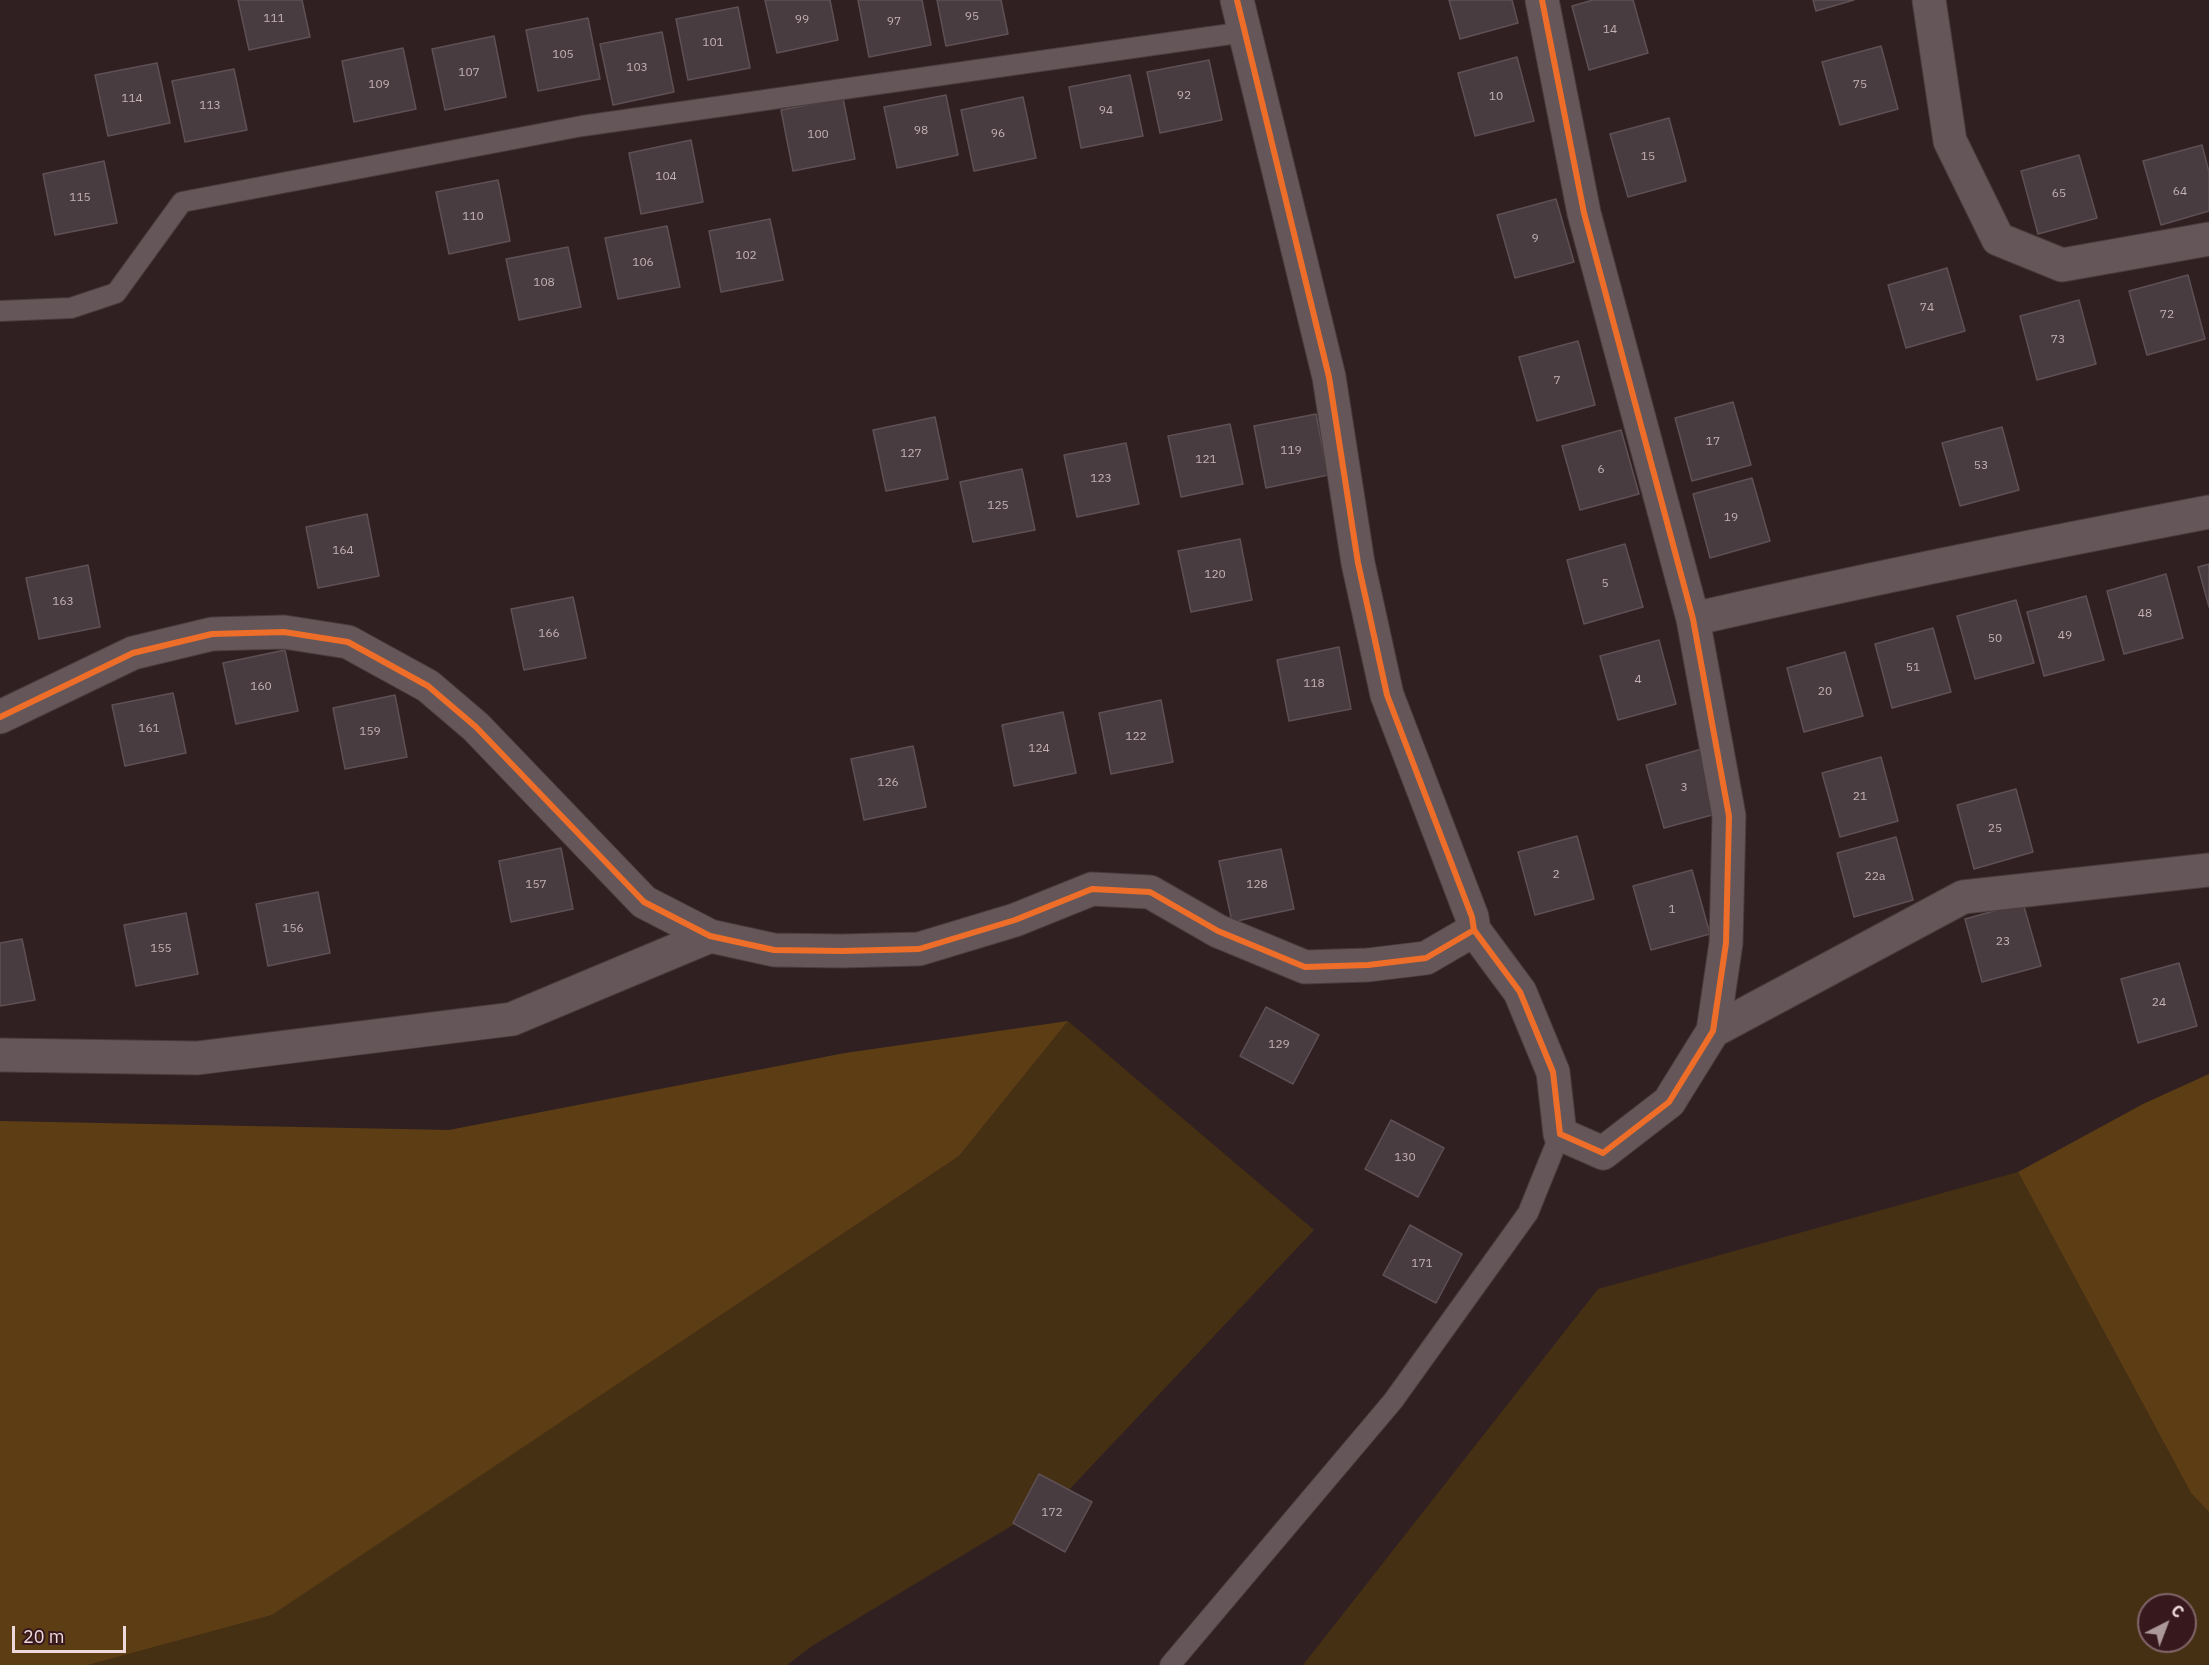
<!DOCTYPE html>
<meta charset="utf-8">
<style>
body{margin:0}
#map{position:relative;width:2209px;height:1665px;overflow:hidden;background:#302022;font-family:"IBM Plex Sans",sans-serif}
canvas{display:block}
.north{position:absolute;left:2137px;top:1593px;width:60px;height:60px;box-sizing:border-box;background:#37191d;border:2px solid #806569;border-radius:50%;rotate:42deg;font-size:16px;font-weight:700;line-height:24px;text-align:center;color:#eed8da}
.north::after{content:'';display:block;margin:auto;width:21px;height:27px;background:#ac989a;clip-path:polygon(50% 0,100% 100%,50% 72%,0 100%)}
.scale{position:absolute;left:12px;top:1626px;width:114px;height:27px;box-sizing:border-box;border:3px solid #eed8da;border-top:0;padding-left:8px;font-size:18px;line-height:21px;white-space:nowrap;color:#eed8da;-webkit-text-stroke:4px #37191d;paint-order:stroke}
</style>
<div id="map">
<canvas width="2209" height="1665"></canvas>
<div class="north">С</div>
<div class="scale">20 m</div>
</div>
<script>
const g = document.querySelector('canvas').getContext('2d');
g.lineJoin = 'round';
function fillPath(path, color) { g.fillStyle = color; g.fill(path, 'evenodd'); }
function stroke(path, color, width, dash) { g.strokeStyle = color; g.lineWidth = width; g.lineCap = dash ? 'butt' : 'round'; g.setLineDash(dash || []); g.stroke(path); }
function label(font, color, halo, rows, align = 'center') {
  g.font = font + ' "IBM Plex Sans",sans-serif'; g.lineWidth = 6; g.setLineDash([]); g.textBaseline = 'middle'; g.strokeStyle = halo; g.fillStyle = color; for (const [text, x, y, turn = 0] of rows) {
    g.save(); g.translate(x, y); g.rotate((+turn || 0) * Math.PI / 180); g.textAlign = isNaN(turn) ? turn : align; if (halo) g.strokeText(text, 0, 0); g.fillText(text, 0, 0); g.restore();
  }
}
fillPath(new Path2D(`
 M1068,1021L1314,1230L1066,1493L812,1646L787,1665H88L272,1615L959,1156Z
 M2018,1172L2191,1493L2209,1512V1665H1303L1598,1289ZM2149,1605H2185V1641H2149Z`), '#463013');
fillPath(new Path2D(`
 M1068,1021L959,1156L272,1615L88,1665H0V1121L449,1130L845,1053Z
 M2209,1074V1512L2191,1493L2018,1172L2143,1104Z`), '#5d3e14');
const building = new Path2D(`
 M238,0H302L310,37L249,50Z
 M765,0H830L838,40L777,53Z
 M858,0H922L931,45L869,57Z
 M937,0H1001L1008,34L946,46Z
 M1449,0H1512L1518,23L1460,39Z
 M1593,0H1633L1648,53L1589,70L1572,6Z
 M1813,0H1854L1816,11Z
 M738,7L750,68L688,80L676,19Z
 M588,18L600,79L538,91L526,30Z
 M662,32L674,92L613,105L600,44Z
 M494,36L506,97L445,110L432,49Z
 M1881,46L1898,109L1840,125L1822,62Z
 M403,48L416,109L354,122L342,61Z
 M1517,57L1534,121L1475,136L1458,73Z
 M1209,60L1222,120L1160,133L1147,72Z
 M157,63L170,123L108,136L95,75Z
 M234,69L247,130L185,142L172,81Z
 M1130,75L1143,136L1081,148L1069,87Z
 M946,95L958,155L897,168L884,107Z
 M1023,97L1036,158L974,171L961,110Z
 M843,98L855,159L793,171L781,110Z
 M1669,118L1686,181L1628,197L1610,134Z
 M691,140L703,202L641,214L629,153Z
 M2202,145L2209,172V211L2161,225L2143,161Z
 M2079,155L2097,218L2038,234L2021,171Z
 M104,161L117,223L55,235L43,174Z
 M498,180L510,241L449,254L436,192Z
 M1556,199L1574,262L1515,278L1497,215Z
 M770,219L783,280L721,292L709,231Z
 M667,226L680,287L618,299L605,238Z
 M568,247L581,307L519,320L506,259Z
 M1947,268L1965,331L1906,348L1888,285Z
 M2188,275L2205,339L2147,355L2129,291Z
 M2079,300L2096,364L2037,380L2020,316Z
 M1578,341L1595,405L1537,421L1519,357Z
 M1733,402L1751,465L1692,481L1675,418Z
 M1316,414L1328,475L1266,488L1254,426Z
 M935,417L948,479L886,491L873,430Z
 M1230,424L1243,484L1181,497L1168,436Z
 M2002,427L2019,490L1960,506L1942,443Z
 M1621,430L1639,494L1580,510L1562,446Z
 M1126,443L1139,504L1077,517L1064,455Z
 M1022,469L1035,530L973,542L960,482Z
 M1752,478L1770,541L1710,558L1693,494Z
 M367,514L379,576L318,588L306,527Z
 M1240,539L1252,600L1191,612L1178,551Z
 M1625,544L1643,607L1584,624L1567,560Z
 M2209,564V607L2198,567Z
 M88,565L100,627L39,639L26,578Z
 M2166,574L2183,638L2124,654L2107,591Z
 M2086,596L2104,660L2044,676L2027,612Z
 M573,597L586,658L524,670L511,609Z
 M2016,600L2034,663L1975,679L1957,616Z
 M1933,628L1951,692L1892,708L1875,644Z
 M1659,640L1676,704L1618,720L1600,656Z
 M1339,647L1351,709L1289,721L1277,660Z
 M285,650L298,711L236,724L223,663Z
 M1845,652L1863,716L1804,732L1787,668Z
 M173,693L186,753L125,766L112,705Z
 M395,695L407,757L345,769L333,708Z
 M1161,700L1173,762L1111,774L1099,713Z
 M1063,712L1076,773L1014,786L1002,725Z
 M913,746L926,807L864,820L851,759Z
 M1705,748L1723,812L1664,828L1646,765Z
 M1881,757L1898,821L1840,837L1822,773Z
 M2016,789L2033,852L1974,869L1957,805Z
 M1577,836L1594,899L1535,915L1518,852Z
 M1896,837L1913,900L1854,917L1837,853Z
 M561,848L573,909L511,922L499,861Z
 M1281,849L1294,909L1232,922L1219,861Z
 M1692,870L1710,934L1651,950L1633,886Z
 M318,892L330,953L268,966L256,904Z
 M2023,903L2041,966L1982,982L1965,919Z
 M186,913L198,974L136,986L124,925Z
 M22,939L35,1000L0,1006V943Z
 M2179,963L2197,1026L2138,1043L2121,979Z
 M1266,1007L1319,1035L1293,1084L1240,1056Z
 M1391,1120L1444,1148L1418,1197L1365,1169Z
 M1410,1225L1462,1254L1436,1303L1383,1275Z
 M1039,1474L1092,1502L1065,1552L1013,1523Z`);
fillPath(building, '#493c40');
stroke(building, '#5e5055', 1.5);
const lane = new Path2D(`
 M0,311L71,308L116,293L182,202L582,126L1245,32
 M1170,1665L1393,1401L1528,1213L1560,1134`);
const street = new Path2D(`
 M1929,0L1950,141L1998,239L2062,265L2209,239
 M1693,619C1864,580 2036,545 2209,512
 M0,717L133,653L212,634L284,632L348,642L428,686L476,727L644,902L710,936L774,950L842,951L919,949L1015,920L1092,889L1150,892L1218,931L1305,967L1368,965L1426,958L1474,930L1472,917L1387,695L1358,563L1329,377L1237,0
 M1474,930L1520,992L1553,1072L1560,1134L1603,1153L1669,1102L1713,1031L1726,943L1729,816L1693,619L1584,213L1542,0
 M1713,1031L1963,897L2209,870
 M0,1055L197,1058L512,1019L710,936`);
stroke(lane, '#4a3b3d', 22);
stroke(street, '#4a3b3d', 35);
stroke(lane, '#655759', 20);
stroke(street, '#655759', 33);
stroke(new Path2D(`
 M0,717L133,653L212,634L284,632L348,642L428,686L476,727L644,902L710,936L774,950L842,951L919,949L1015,920L1092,889L1150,892L1218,931L1305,967L1368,965L1426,958L1474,930L1472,917L1387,695L1358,563L1329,377L1237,0
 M1474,930L1520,992L1553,1072L1560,1134L1603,1153L1669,1102L1713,1031L1726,943L1729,816L1693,619L1584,213L1542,0`), '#ee6e29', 6);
label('12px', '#c5b1b4', null, [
 ["95",972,17],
 ["111",274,19],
 ["99",802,20],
 ["97",894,22],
 ["14",1610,30],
 ["101",713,43],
 ["105",563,55],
 ["103",637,68],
 ["107",469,73],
 ["109",379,85],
 ["75",1860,85],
 ["92",1184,96],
 ["10",1496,97],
 ["114",132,99],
 ["113",210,106],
 ["94",1106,111],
 ["98",921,131],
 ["96",998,134],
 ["100",818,135],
 ["15",1648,157],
 ["104",666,177],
 ["64",2180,192],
 ["65",2059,194],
 ["115",80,198],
 ["110",473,217],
 ["9",1535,239],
 ["102",746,256],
 ["106",643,263],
 ["108",544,283],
 ["74",1927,308],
 ["72",2167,315],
 ["73",2058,340],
 ["7",1557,381],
 ["17",1713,442],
 ["119",1291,451],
 ["127",911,454],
 ["121",1206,460],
 ["53",1981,466],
 ["6",1601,470],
 ["123",1101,479],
 ["125",998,506],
 ["19",1731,518],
 ["164",343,551],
 ["120",1215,575],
 ["5",1605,584],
 ["163",63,602],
 ["48",2145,614],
 ["166",549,634],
 ["49",2065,636],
 ["50",1995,639],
 ["51",1913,668],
 ["4",1638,680],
 ["118",1314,684],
 ["160",261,687],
 ["20",1825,692],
 ["161",149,729],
 ["159",370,732],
 ["122",1136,737],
 ["124",1039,749],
 ["126",888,783],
 ["3",1684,788],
 ["21",1860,797],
 ["25",1995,829],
 ["2",1556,875],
 ["22а",1875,877],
 ["157",536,885],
 ["128",1257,885],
 ["1",1672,910],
 ["156",293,929],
 ["23",2003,942],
 ["155",161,949],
 ["24",2159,1003],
 ["129",1279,1045],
 ["130",1405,1158],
 ["171",1422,1264],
 ["172",1052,1513]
]);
</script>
